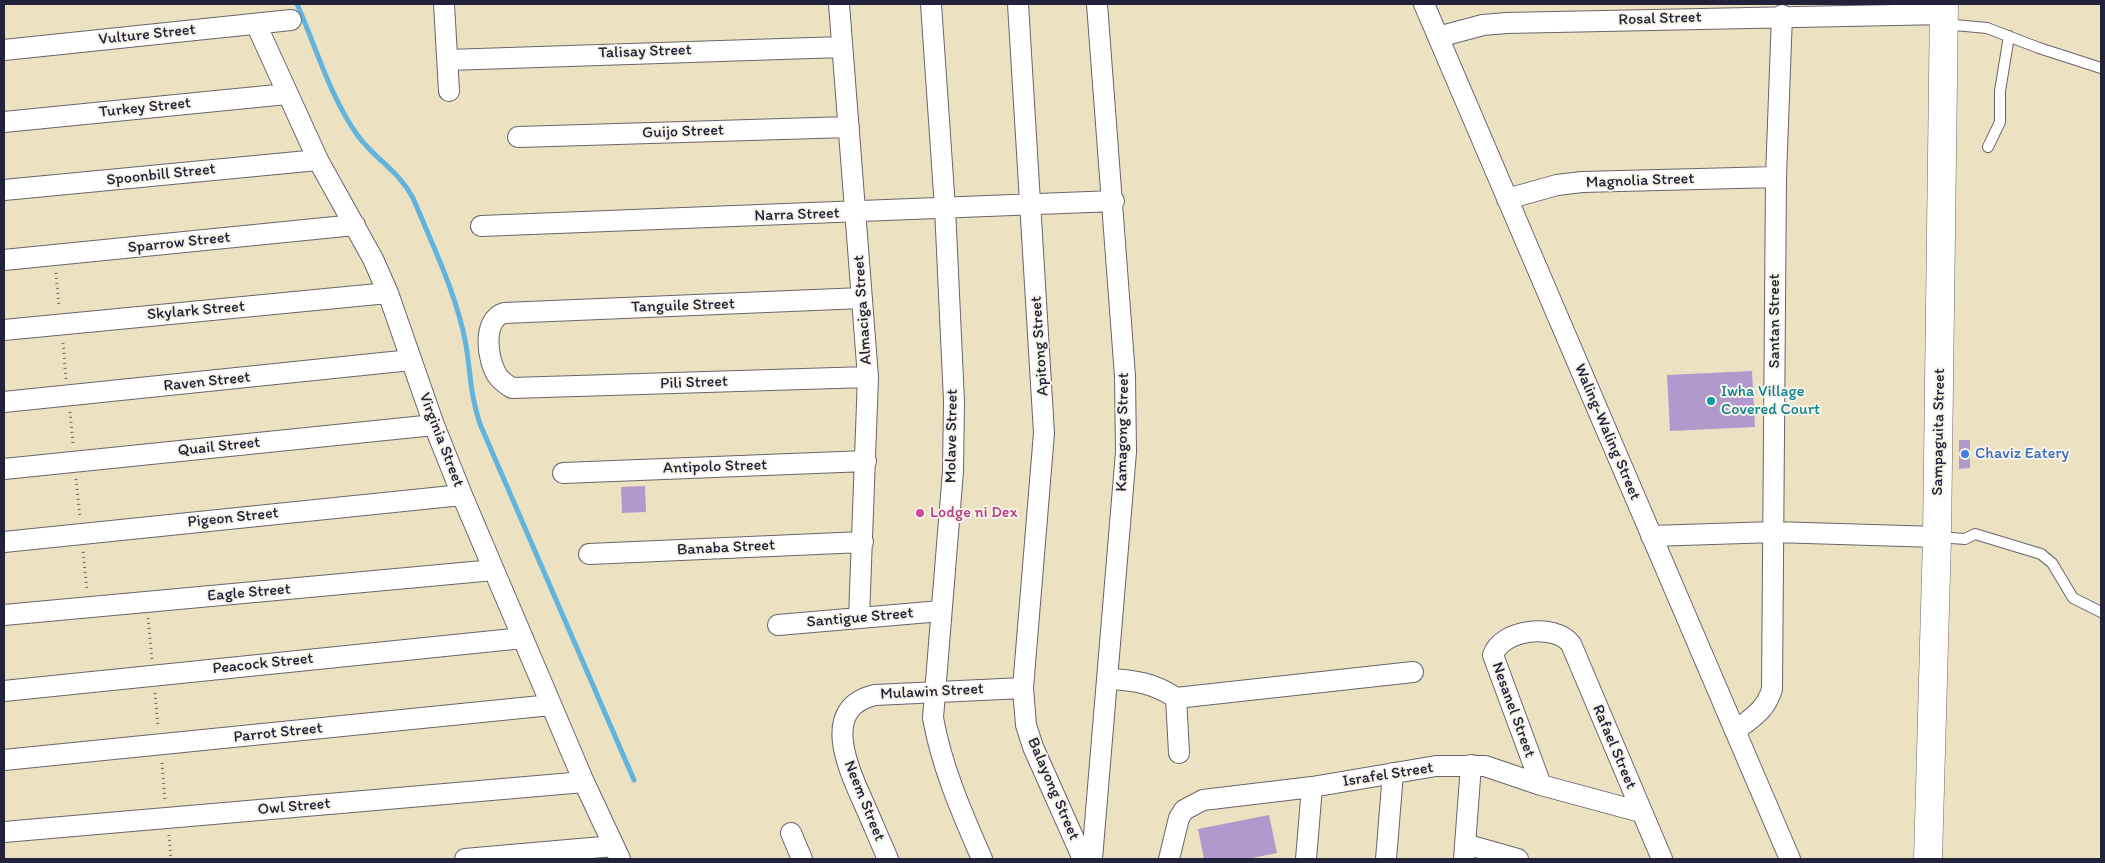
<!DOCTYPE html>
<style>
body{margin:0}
#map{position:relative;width:2105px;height:863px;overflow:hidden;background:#ece2c2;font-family:Itim,sans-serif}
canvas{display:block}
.frame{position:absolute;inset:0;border:5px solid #22223b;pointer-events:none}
</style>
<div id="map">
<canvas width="2105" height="863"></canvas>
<div class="frame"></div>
</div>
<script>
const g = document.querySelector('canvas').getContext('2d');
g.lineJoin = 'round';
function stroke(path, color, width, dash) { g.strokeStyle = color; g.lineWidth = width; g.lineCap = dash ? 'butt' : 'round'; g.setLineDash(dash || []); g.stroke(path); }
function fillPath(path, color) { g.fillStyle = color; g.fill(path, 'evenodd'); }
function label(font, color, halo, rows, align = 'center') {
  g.font = font + ' Itim,sans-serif'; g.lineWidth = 4; g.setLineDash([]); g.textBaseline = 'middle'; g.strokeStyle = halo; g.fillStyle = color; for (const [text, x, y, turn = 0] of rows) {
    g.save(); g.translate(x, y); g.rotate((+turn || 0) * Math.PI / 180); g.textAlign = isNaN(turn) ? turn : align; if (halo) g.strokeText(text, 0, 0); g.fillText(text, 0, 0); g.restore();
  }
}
stroke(new Path2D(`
 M297,4C316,47 330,97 358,136C376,160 398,170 413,198C433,246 457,295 466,345C471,375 470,394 480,424L634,780`), '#62b4dd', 5);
fillPath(new Path2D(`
 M1752,371L1755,427L1670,431L1667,375Z
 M1959,440H1970V468L1959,469Z
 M645,486L646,512L622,513L621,487Z
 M1269,815L1277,853L1247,859H1204L1198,829Z`), '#b198cd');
const lane = new Path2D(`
 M1944,24L1987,28L2039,48L2101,68
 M1988,147L2000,122V91L2009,36
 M1938,537L1965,539L1975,534L2041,554L2052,563L2073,598L2101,612`);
const street = new Path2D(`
 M444,4L449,91
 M839,4L868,377L859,618
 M931,4L945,208L954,401L953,471L933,718C942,768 962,813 982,859
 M1018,4L1044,433L1023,688L1026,725L1033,747L1083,859
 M1424,4L1790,859
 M256,24L318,160L373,259L388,293L434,425L462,495L584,782L620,859
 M1438,37L1483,25L1506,23L1944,14
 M4,50L291,20
 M448,60L842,47
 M4,122L287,94
 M518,137L849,127
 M4,190L318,160
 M1507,199L1557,185L1582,182L1776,177
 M481,226L1114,201
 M4,260L355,225
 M862,298L504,313C482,320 487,359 497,375C501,381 507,385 512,388L868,377
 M4,330L388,293
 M4,402L411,360
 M4,469L434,425
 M563,473L866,461
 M1651,536L1774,532L1937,537
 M4,542L462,495
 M589,554L863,542
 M4,615L494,570
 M778,625L941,611
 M1108,679C1134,680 1154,683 1176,698L1413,672
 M4,691L523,638
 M1176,698L1179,753
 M1735,731C1752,718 1766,710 1772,689L1776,177L1782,15
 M4,760L551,705
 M1541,785L1493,655C1502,629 1555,623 1571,644L1662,859
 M4,832L584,782
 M791,833L802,859
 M1465,844L1518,859
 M465,859L614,846
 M888,859C880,841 873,824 865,806C850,772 818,708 875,695L1023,688
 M1092,859L1126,452L1125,376L1097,4
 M1169,859L1179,818L1184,810L1203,800L1312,787L1436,766H1485L1541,785L1641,812
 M1306,859L1312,787
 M1386,859L1393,773
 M1464,859L1471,765`);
const secondary = new Path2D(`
 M1928,859L1937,537L1944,4`);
stroke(lane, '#69656a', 12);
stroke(street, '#69656a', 22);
stroke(secondary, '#69656a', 29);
stroke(new Path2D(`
 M56,273L59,306
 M63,343L66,379
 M70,412L73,443
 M76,479L80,518
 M83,552L87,590
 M148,618L152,660
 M155,693L158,727
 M162,763L165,801
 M169,835L171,859`), '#69656a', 3, [1, 4]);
stroke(lane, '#fff', 10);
stroke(street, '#fff', 20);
stroke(secondary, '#fff', 28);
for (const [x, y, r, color] of [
 [1711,401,5,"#0f9aa8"],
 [1965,454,5,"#3f7fe0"],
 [920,513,5,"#d1479c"]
]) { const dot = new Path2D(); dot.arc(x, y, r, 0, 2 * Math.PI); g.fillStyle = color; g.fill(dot); stroke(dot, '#f7f3e8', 2); }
label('16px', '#22223b', '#f7f3e8', [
 ["Rosal Street",1660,19,-2],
 ["Vulture Street",147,35,-6],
 ["Talisay Street",645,52,-2],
 ["Turkey Street",145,108,-6],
 ["Guijo Street",683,132,-2],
 ["Spoonbill Street",161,175,-6],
 ["Magnolia Street",1640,181,-2],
 ["Narra Street",797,215,-2],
 ["Sparrow Street",179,243,-6],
 ["Tanguile Street",683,306,-2],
 ["Almaciga Street",863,310,-94],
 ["Skylark Street",196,311,-5],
 ["Santan Street",1775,321,-90],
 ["Apitong Street",1040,346,-94],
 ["Raven Street",207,382,-6],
 ["Pili Street",694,383,-2],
 ["Kamagong Street",1123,432,-89],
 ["Waling-Waling Street",1607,432,67],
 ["Sampaguita Street",1939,432,-89],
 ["Molave Street",952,436,-89],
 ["Virginia Street",441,440,69],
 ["Quail Street",219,447,-6],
 ["Antipolo Street",715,467,-2],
 ["Pigeon Street",233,518,-6],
 ["Banaba Street",726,548,-3],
 ["Eagle Street",249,593,-5],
 ["Santigue Street",860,618,-5],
 ["Peacock Street",263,664,-6],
 ["Mulawin Street",932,692,-3],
 ["Nesanel Street",1513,710,70],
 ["Parrot Street",278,733,-6],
 ["Rafael Street",1614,747,67],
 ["Israfel Street",1388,775,-9],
 ["Balayong Street",1053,789,67],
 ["Neem Street",864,801,68],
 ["Owl Street",294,807,-5]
]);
label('16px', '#0d838f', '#f7f3e8', [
 ["Iwha Village",1721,392],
 ["Covered Court",1721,410]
], 'left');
label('16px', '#366cbe', '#f7f3e8', [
 ["Chaviz Eatery",1975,454]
], 'left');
label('16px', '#b23c85', '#f7f3e8', [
 ["Lodge ni Dex",930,513]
], 'left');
</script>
